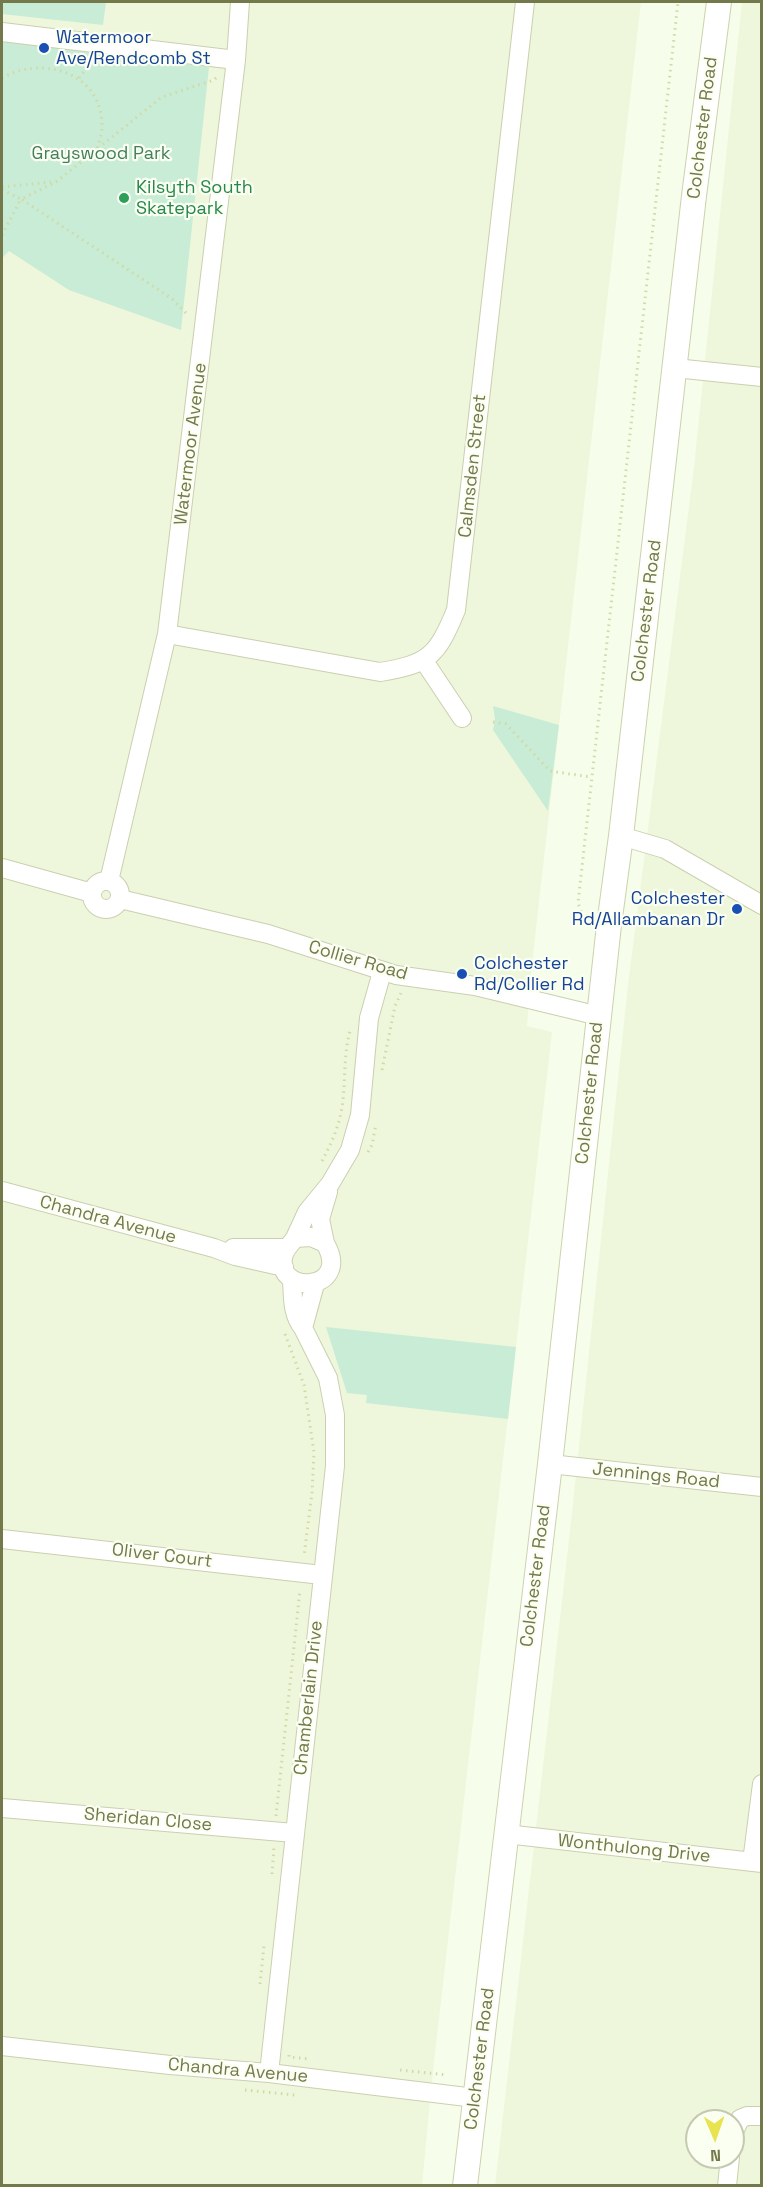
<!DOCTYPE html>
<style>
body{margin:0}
#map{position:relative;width:763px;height:2187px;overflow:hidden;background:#f6fdeb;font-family:"Space Grotesk",sans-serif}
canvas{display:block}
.frame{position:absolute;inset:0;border:3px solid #74794c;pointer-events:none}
.north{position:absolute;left:685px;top:2109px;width:60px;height:60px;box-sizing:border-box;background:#fafff2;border:2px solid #c4c9b0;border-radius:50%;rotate:178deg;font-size:16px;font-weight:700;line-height:24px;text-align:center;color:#74794c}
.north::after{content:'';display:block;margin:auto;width:21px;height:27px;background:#e7e450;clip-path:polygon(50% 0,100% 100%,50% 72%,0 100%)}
</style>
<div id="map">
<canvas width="763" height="2187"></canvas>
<div class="frame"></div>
<div class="north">N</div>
</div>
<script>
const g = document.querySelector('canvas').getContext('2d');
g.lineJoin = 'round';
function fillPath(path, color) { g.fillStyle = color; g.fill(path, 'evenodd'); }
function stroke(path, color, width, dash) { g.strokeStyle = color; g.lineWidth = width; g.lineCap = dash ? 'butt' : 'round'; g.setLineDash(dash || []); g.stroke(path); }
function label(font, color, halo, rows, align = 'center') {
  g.font = font + ' "Space Grotesk",sans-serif'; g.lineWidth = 4.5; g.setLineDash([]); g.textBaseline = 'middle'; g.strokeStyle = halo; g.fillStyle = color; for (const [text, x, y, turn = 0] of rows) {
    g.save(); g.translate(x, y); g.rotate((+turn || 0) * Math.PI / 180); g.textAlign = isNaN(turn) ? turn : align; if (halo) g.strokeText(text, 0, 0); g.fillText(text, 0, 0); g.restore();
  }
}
fillPath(new Path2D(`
 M2,2H641L531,973L527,1026L552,1032L433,2071L422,2185L2,2186Z
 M742,2H761V2185L495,2186L571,1522L628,985L694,467ZM697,2121H733V2157H697Z`), '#eef7dc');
fillPath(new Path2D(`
 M2,2H106L103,25L2,14Z
 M2,40L209,67L181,330L69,290L9,251L2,258Z
 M493,706L559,725L548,811L493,730L495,719Z
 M326,1327L516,1347L508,1419L366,1403L367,1395L347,1393Z`), '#c8ecd5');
const street = new Path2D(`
 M2,32L236,60
 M675,368L762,377
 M167,634L380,672C429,664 437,656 456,610L525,2
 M424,661L462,718
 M621,836L665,849L762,905
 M2,868L92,893
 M109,881L167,634L236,60L240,2
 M92 895a14 14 0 1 1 28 0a14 14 0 1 1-28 0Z
 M120,899L268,934L396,975L475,986L599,1016
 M2,1191L214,1248L235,1256L284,1267
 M311,1237L325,1243C354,1293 271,1296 284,1254C286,1248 291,1244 295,1238Z
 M295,1238L307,1212L330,1184L350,1150L360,1115L369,1018L382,972
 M325,1243L320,1219L328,1192
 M233,1248H287
 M303,1328L315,1284
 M550,1464L762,1487
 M2,1539L322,1575
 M2,1808L294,1833
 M506,1834L762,1863
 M752,1862L762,1784
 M2,2046L170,2065L269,2073L475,2098
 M269,2073L335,1466V1415L328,1378L303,1328C292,1315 293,1297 292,1280
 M733,2134L740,2119L747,2116H762
 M727,2186L730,2157`);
const secondary = new Path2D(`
 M465,2186L550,1464L609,925L621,836L694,196L719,2`);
stroke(street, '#cad0af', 20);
stroke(secondary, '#cbd3ad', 26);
stroke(new Path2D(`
 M2,78C42,55 102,72 102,126C102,133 99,142 97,149
 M79,78L93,60
 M2,187L51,182
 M2,190L21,199L56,182L162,97L214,80L218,76
 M2,235L21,199L171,298L189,316
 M493,722L506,724L550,771L591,777
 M592,923L585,922L578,903L678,2
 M382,1070L395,1006L401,993
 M368,1152L372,1145L376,1124
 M322,1161C331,1144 339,1127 342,1107C346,1082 343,1057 350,1031
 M285,1334L304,1385L314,1452L312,1493L304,1556
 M276,1816L300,1590
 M272,1874L274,1847
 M260,1984L264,1946
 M289,2055V2057L310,2059
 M400,2070L447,2075
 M245,2090L295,2095`), '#d1d9a4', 3, [1.5, 4.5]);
stroke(street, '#fff', 18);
stroke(secondary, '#fff', 24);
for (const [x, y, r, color] of [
 [44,48,6,"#1a4fb4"],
 [124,198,6,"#2e9e5b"],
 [737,909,6,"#1a4fb4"],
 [462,974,6,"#1a4fb4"]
]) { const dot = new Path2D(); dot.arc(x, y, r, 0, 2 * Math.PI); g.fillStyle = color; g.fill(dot); stroke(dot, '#fafff2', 2); }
label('18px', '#164399', '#fafff2', [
 ["Watermoor",56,38],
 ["Ave/Rendcomb St",56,59],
 ["Colchester",725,899,"right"],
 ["Rd/Allambanan Dr",725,920,"right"],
 ["Colchester",474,964],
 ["Rd/Collier Rd",474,985]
], 'left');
label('18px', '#74794c', '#fafff2', [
 ["Colchester Road",703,128,-83],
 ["Watermoor Avenue",191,444,-83],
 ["Calmsden Street",473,466,-84],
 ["Colchester Road",647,611,-83],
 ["Collier Road",358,961,16],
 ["Colchester Road",590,1093,-84],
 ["Chandra Avenue",108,1220,15],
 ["Jennings Road",656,1476,6],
 ["Oliver Court",162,1556,7],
 ["Colchester Road",536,1576,-83],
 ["Chamberlain Drive",309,1698,-84],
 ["Sheridan Close",148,1820,5],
 ["Wonthulong Drive",634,1849,6],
 ["Colchester Road",480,2059,-83],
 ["Chandra Avenue",238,2071,5]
]);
label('18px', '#437f5f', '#fafff2', [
 ["Grayswood Park",101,154]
]);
label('18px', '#27864d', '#fafff2', [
 ["Kilsyth South",136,188],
 ["Skatepark",136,209]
], 'left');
</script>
